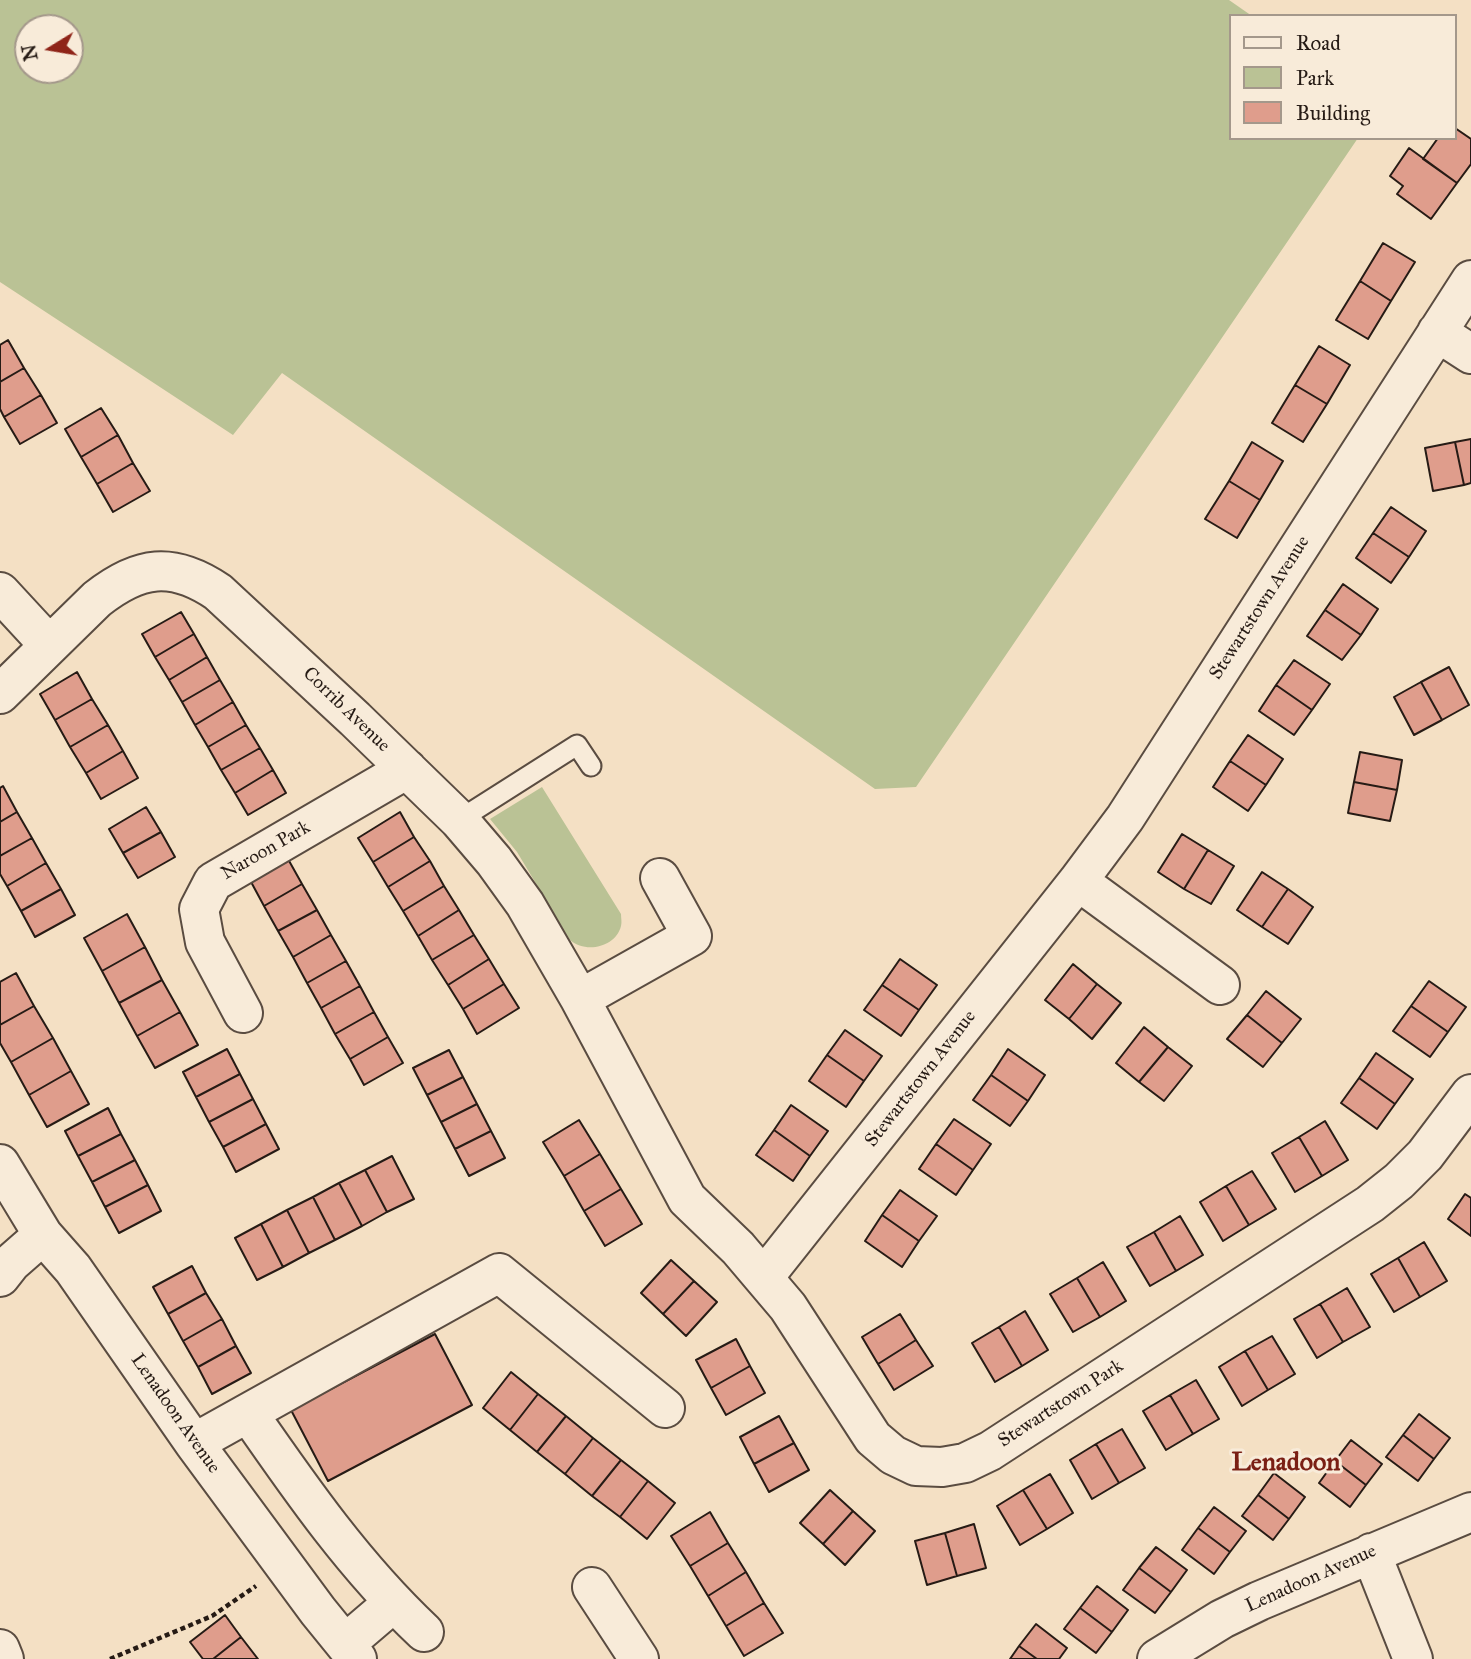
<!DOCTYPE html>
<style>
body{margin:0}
#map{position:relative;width:1471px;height:1659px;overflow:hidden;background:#f4e0c4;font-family:"IM FELL Great Primer",serif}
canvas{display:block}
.legend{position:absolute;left:1229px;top:14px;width:228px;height:126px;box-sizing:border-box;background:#f8ebd9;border:2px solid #a4988b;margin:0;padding:9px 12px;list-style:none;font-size:21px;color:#261b15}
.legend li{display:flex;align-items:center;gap:14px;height:35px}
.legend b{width:35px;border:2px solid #a4988b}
.north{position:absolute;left:14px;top:14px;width:70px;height:70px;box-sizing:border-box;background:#f8ebd9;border:2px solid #a4988b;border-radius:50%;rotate:259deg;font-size:19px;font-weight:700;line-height:28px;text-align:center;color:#261b15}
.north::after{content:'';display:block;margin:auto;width:24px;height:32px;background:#8f2418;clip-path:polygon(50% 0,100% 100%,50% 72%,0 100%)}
</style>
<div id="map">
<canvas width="1471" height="1659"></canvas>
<ul class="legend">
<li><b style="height:9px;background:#f8ebd9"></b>Road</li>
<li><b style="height:19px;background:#bac295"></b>Park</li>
<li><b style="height:19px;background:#df9d8c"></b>Building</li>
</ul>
<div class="north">N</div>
</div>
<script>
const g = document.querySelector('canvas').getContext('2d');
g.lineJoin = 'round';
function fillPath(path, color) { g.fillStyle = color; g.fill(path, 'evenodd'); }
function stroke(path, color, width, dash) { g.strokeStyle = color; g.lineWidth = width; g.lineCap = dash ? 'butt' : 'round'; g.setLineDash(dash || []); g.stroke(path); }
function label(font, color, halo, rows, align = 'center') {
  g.font = font + ' "IM FELL Great Primer",serif'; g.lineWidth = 6; g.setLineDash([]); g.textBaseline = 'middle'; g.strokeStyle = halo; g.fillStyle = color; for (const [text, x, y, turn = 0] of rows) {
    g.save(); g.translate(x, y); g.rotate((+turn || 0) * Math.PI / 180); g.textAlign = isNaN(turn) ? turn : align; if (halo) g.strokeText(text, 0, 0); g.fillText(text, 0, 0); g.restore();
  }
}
fillPath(new Path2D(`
 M0,0H1229L1252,16H1231V138H1358L916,787L875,789L282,373L233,435L0,282ZM70,28V70H28V28Z
 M542,787L621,914C621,918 622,922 621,926C616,947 586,954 570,940L517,852L490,819Z`), '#bac295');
const building = new Path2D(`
 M1455,128L1471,139V164L1457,183L1423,159L1438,138H1455Z
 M1409,148L1457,183L1431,219L1397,194L1403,186L1390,176Z
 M1383,243L1415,262L1391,301L1360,281Z
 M1360,281L1391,301L1368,339L1336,320Z
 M8,340L24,368L0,382V345Z
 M1319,346L1350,365L1327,404L1295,385Z
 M24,368L41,395L4,417L0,409V382Z
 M1295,385L1327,404L1303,442L1272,423Z
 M41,395L57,423L20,444L4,417Z
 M101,408L118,435L81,457L65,429Z
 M118,435L133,463L97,484L81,457Z
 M1471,439V483L1464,485L1455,442Z
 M1252,442L1283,461L1260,500L1229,481Z
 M1455,442L1464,485L1433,491L1425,448Z
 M133,463L150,491L113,512L97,484Z
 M1229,481L1260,500L1237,538L1205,519Z
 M1391,507L1426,531L1409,557L1373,533Z
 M1373,533L1409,557L1391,583L1356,558Z
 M1343,584L1378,609L1361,635L1325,610Z
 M1325,610L1361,635L1342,660L1307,636Z
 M181,612L194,634L155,657L142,634Z
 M194,634L207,657L169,680L155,657Z
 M207,657L220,680L182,702L169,680Z
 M1294,660L1330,684L1312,710L1276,685Z
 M1449,667L1469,705L1442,720L1421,682Z
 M77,672L92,699L55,720L40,694Z
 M220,680L233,702L195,725L182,702Z
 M1421,682L1442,720L1414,735L1394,697Z
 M1276,685L1312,710L1294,735L1259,711Z
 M92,699L108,725L70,747L55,720Z
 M233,702L246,725L208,747L195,725Z
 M108,725L123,751L86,773L70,747Z
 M246,725L260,748L221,770L208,747Z
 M1248,735L1283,759L1266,785L1230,761Z
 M260,748L273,770L235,793L221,770Z
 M123,751L138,778L101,799L86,773Z
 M1360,752L1402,760L1397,790L1354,782Z
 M1230,761L1266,785L1248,811L1213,787Z
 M273,770L286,793L248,815L235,793Z
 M1354,782L1397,790L1390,821L1348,813Z
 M3,786L17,812L0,822V788Z
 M146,807L161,832L123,853L109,829Z
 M17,812L32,838L0,856V822Z
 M400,812L414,837L373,862L358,838Z
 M161,832L175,857L138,878L123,853Z
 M1182,834L1208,850L1184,889L1158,872Z
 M414,837L430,861L388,887L373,862Z
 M32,838L46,863L7,886L0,874V856Z
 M1208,850L1234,866L1211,904L1184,889Z
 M288,859L302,884L264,906L250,880Z
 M430,861L444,886L403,911L388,887Z
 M46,863L61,889L21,911L7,886Z
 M1262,872L1288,889L1262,927L1237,910Z
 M302,884L317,910L278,931L264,906Z
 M444,886L459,910L418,936L403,911Z
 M61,889L75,915L35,937L21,911Z
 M1288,889L1313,907L1288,944L1262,927Z
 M317,910L331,935L293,957L278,931Z
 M459,910L474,935L432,960L418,936Z
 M127,914L145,947L102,971L84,938Z
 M331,935L346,961L307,983L293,957Z
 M474,935L489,959L448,985L432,960Z
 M145,947L162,980L119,1003L102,971Z
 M489,959L504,984L463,1009L448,985Z
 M900,959L937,985L919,1010L882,985Z
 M346,961L360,986L321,1008L307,983Z
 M1073,964L1097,984L1069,1019L1045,1000Z
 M16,973L34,1006L0,1025V982Z
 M162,980L180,1012L137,1036L119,1003Z
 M1429,981L1466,1007L1448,1032L1411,1006Z
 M504,984L519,1008L477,1034L463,1009Z
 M1097,984L1121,1003L1092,1039L1069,1019Z
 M882,985L919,1010L901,1036L864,1010Z
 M360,986L374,1012L335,1034L321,1008Z
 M1266,991L1301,1019L1282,1043L1247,1015Z
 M34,1006L53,1038L11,1062L0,1043V1025Z
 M1411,1006L1448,1032L1430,1057L1393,1031Z
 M180,1012L198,1045L155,1068L137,1036Z
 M374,1012L388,1037L350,1059L335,1034Z
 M1247,1015L1282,1043L1263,1067L1227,1039Z
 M1144,1027L1168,1047L1139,1082L1116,1063Z
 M845,1030L882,1056L864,1081L827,1055Z
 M388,1037L403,1063L364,1085L350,1059Z
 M53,1038L71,1071L29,1095L11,1062Z
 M1168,1047L1192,1066L1164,1101L1139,1082Z
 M227,1049L240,1074L196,1097L183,1072Z
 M1008,1049L1045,1075L1028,1101L991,1075Z
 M449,1050L463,1077L427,1095L413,1068Z
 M1376,1053L1413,1079L1395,1104L1359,1078Z
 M827,1055L864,1081L846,1107L809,1081Z
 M71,1071L89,1104L47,1127L29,1095Z
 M240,1074L253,1099L209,1122L196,1097Z
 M991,1075L1028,1101L1010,1126L973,1100Z
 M463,1077L477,1104L441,1122L427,1095Z
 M1359,1078L1395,1104L1377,1129L1341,1103Z
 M253,1099L266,1124L223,1147L209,1122Z
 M477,1104L491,1131L455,1149L441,1122Z
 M791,1105L828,1131L810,1156L774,1130Z
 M108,1108L121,1134L78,1156L65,1131Z
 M954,1119L991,1144L973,1170L936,1144Z
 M579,1120L600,1154L564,1176L543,1142Z
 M1325,1121L1348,1160L1322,1176L1299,1137Z
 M266,1124L279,1149L236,1172L223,1147Z
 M774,1130L810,1156L793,1181L756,1155Z
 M491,1131L505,1158L469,1176L455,1149Z
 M121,1134L135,1160L92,1182L78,1156Z
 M1299,1137L1322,1176L1295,1192L1272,1153Z
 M936,1144L973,1170L956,1195L919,1169Z
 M600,1154L621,1189L584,1211L564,1176Z
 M392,1156L414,1199L387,1212L365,1170Z
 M135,1160L148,1185L105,1207L92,1182Z
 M365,1170L387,1212L362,1226L339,1183Z
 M1252,1171L1276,1209L1249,1225L1226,1186Z
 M339,1183L362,1226L335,1240L313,1197Z
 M148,1185L161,1211L119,1233L105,1207Z
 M1226,1186L1249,1225L1223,1241L1200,1202Z
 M621,1189L642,1224L605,1246L584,1211Z
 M900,1190L937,1216L919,1241L882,1215Z
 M1465,1194L1471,1198V1236L1448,1219Z
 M313,1197L335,1240L309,1253L287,1210Z
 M287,1210L309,1253L283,1267L261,1224Z
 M882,1215L919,1241L902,1267L865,1241Z
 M1180,1216L1203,1255L1176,1271L1154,1232Z
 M261,1224L283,1267L257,1280L235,1238Z
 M1154,1232L1176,1271L1150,1286L1127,1247Z
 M1424,1242L1447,1281L1420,1297L1398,1258Z
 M1398,1258L1420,1297L1394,1312L1371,1274Z
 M671,1260L694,1281L663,1314L641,1293Z
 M1103,1262L1126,1301L1100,1317L1077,1278Z
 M192,1266L206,1293L168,1314L153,1287Z
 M1077,1278L1100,1317L1073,1332L1050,1294Z
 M694,1281L717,1302L686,1336L663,1314Z
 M1347,1288L1370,1327L1343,1342L1320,1304Z
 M206,1293L222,1319L183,1341L168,1314Z
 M1320,1304L1343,1342L1317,1358L1294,1319Z
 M1025,1311L1048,1350L1022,1366L999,1327Z
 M900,1314L916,1340L878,1364L862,1337Z
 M222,1319L236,1346L198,1367L183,1341Z
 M999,1327L1022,1366L995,1382L972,1343Z
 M435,1334L472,1405L328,1481L291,1410Z
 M1272,1336L1295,1374L1268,1390L1245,1351Z
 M736,1339L750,1366L711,1388L696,1360Z
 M916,1340L933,1366L894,1390L878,1364Z
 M236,1346L251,1373L212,1394L198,1367Z
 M1245,1351L1268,1390L1242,1406L1219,1367Z
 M750,1366L765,1393L726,1415L711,1388Z
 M511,1372L538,1394L510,1430L483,1408Z
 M1196,1380L1219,1419L1193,1434L1170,1395Z
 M538,1394L566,1416L537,1452L510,1430Z
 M1170,1395L1193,1434L1166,1450L1143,1411Z
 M1419,1414L1450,1438L1434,1459L1403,1435Z
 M566,1416L593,1438L565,1474L537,1452Z
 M779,1416L794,1443L754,1464L740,1437Z
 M1122,1429L1145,1468L1119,1483L1096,1444Z
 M1403,1435L1434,1459L1418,1481L1386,1457Z
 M593,1438L621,1460L592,1496L565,1474Z
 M1351,1440L1382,1464L1366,1485L1335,1461Z
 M794,1443L809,1470L769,1492L754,1464Z
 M1096,1444L1119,1483L1092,1499L1070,1460Z
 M621,1460L648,1481L620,1517L592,1496Z
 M1335,1461L1366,1485L1350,1507L1319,1483Z
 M1274,1473L1305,1497L1289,1519L1258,1495Z
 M1050,1474L1073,1513L1047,1529L1023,1490Z
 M648,1481L675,1503L647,1539L620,1517Z
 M830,1490L853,1511L823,1544L800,1523Z
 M1023,1490L1047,1529L1020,1545L997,1506Z
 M1258,1495L1289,1519L1273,1540L1242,1516Z
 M1214,1507L1246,1531L1230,1552L1198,1528Z
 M853,1511L875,1531L845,1565L823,1544Z
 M710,1512L728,1543L690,1566L671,1536Z
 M974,1524L986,1568L957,1576L945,1533Z
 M1198,1528L1230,1552L1214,1574L1182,1550Z
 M945,1533L957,1576L927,1585L915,1541Z
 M728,1543L746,1572L708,1596L690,1566Z
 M1156,1547L1187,1570L1171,1592L1139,1568Z
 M1139,1568L1171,1592L1155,1613L1123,1590Z
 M746,1572L764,1603L726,1626L708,1596Z
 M1097,1586L1128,1610L1112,1632L1080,1608Z
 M764,1603L783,1633L744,1656L726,1626Z
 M1080,1608L1112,1632L1096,1653L1064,1629Z
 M225,1615L241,1637L213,1659H203L190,1642Z
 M1036,1624L1067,1648L1059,1659H1037L1019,1646Z
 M241,1637L258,1659H213Z
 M1019,1646L1037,1659H1010Z`);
fillPath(building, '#df9d8c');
stroke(building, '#261b15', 2);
const service = new Path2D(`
 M459,820L577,745L591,766`);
const minor = new Path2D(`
 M1437,332L1471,354
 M0,592L49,645
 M0,694L97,599C139,566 172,561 218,592L355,719L459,820L494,861L525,904L580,999L687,1199L738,1248L788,1307L873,1438L893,1455L916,1466L942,1467L965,1463L990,1451L1370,1204L1399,1181L1425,1155L1471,1094
 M1078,881L1220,985
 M580,999L692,936L660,878
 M243,1013L205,942L199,909L213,882L407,769
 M0,1164L43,1235L73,1269L194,1443L318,1611L357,1659
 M0,1277L11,1263L43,1235
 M764,1277L1078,881L1125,818L1471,280
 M248,1413C302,1491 355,1567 424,1632
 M194,1443L499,1273L665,1408
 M1371,1553L1413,1659
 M592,1587L639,1659
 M345,1644L393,1603
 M0,1649L4,1659
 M1157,1659L1222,1619L1259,1601L1471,1512`);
stroke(service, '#5a4c41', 23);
stroke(minor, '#5a4c41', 42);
stroke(new Path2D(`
 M110,1659L212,1616L256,1586`), '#261b15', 4.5, [5, 3.5]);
stroke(service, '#f8ebd9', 19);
stroke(minor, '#f8ebd9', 38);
label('19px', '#261b15', '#f8ebd9', [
 ["Stewartstown Avenue",1260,608,-57],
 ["Corrib Avenue",346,710,44],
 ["Naroon Park",266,851,-30],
 ["Stewartstown Avenue",921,1079,-52],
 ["Stewartstown Park",1061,1404,-33],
 ["Lenadoon Avenue",175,1414,55],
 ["Lenadoon Avenue",1311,1579,-24]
]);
label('bold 26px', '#7a1f14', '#f8ebd9', [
 ["Lenadoon",1286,1464]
]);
</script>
